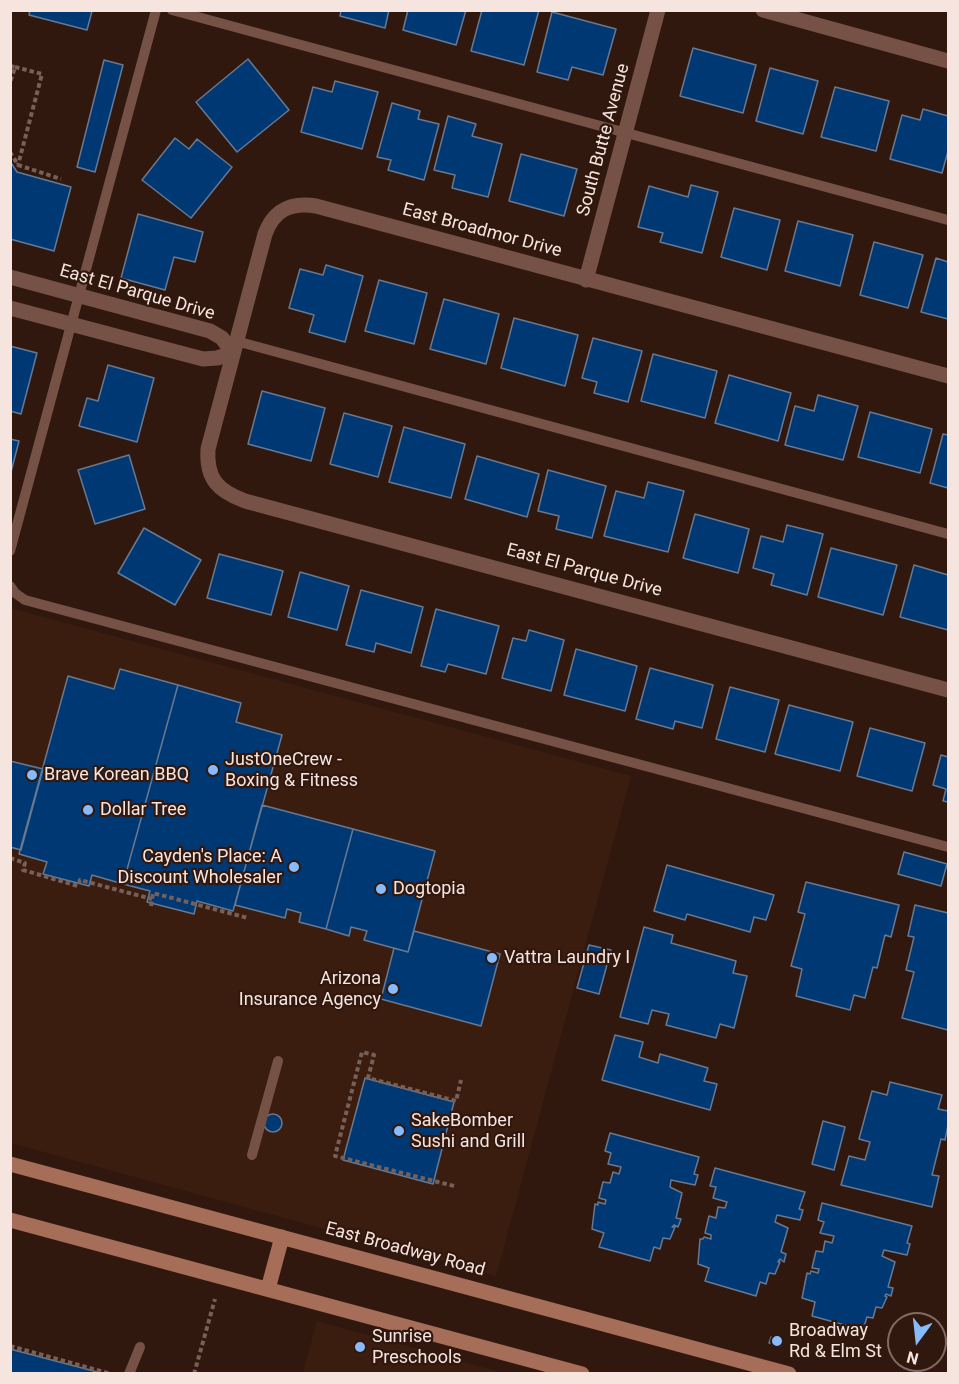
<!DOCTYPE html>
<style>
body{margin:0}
#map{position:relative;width:959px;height:1384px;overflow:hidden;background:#31180f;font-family:Roboto,sans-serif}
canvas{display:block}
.frame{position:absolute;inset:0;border:12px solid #f6e5de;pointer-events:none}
.north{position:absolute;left:887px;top:1312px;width:60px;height:60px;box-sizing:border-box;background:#31180f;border:2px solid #806a62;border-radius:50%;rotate:195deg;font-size:16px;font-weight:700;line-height:24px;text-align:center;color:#f6e5de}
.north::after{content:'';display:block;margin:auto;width:21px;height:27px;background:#87bbfb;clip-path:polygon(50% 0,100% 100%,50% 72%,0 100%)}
</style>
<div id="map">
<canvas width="959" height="1384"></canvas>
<div class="frame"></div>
<div class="north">N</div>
</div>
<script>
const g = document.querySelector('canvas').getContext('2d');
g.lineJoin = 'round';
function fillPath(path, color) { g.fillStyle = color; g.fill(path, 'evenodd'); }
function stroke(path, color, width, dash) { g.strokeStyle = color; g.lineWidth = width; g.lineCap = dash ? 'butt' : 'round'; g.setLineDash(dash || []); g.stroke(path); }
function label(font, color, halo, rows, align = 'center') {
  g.font = font + ' Roboto,sans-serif'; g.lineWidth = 4.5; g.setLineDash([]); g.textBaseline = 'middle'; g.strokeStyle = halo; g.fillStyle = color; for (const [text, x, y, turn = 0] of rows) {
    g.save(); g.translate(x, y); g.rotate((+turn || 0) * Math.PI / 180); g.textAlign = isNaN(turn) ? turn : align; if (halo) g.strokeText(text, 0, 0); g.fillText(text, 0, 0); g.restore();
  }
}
fillPath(new Path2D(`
 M10,608L631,776L496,1276L11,1143Z
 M317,1321L503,1373H303Z`), '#3b1d10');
const building = new Path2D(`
 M30,10H89L92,11L87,30L29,15Z
 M341,10H389L385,28L340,16Z
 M408,10H466L456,45L403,30Z
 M482,10H539L524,65L471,51Z
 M552,12L616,29L603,75L572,67L568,80L537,72Z
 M693,48L756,65L743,113L680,96Z
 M248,59L289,110L237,152L196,102Z
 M104,60L123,65L95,172L77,167Z
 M770,68L818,81L803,134L756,121Z
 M335,81L378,92L362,149L301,132L313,87L332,92Z
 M835,87L889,101L876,151L821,137Z
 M392,103L420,111L418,119L439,124L424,180L388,170L391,160L377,157Z
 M923,109L948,116V151L942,173L890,159L902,115L920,120Z
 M448,116L476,124L472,136L502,144L488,197L452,188L455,175L434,170Z
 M175,138L189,149L197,139L232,167L191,218L142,180Z
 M521,154L577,169L564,216L509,201Z
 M10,161L17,172L71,187L54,251L10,239Z
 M691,185L718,192L702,253L660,242L663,233L638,227L649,186L688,197Z
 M734,208L780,220L767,270L721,257Z
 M138,214L203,232L195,262L174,257L165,290L121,278Z
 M798,221L853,235L840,286L785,271Z
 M874,242L923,255L908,308L860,295Z
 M936,258L948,262V319L921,312Z
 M326,265L363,276L345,342L309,332L314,315L289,308L300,269L323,275Z
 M379,280L427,293L414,344L365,331Z
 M444,299L499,314L486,364L430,349Z
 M514,318L578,335L565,386L501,368Z
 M593,338L642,351L628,402L594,393L597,382L582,378Z
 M10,346L37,353L21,414L10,411Z
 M653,354L717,371L705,418L641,401Z
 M108,365L154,378L137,442L79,426L87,398L98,401Z
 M729,375L791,393L778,441L715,423Z
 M262,391L325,408L311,461L248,444Z
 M818,395L858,406L843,460L785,445L795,406L814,411Z
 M870,412L932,429L920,473L858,457Z
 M344,413L392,426L378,477L330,464Z
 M404,427L465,444L451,498L389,482Z
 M943,434L948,435V488L930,483Z
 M10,439L19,441L10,476Z
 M129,455L145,509L95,524L78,470Z
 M477,456L539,474L527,517L465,499Z
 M548,470L606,486L592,538L556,529L559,516L538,511Z
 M648,482L684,491L668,552L604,536L616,491L644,498Z
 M695,514L749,529L738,573L683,558Z
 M787,525L823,534L807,595L771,585L774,574L753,568L761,536L783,542Z
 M144,528L201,560L175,605L118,573Z
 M831,548L897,565L883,615L818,597Z
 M219,554L283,571L271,615L207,598Z
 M914,565L948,575V630L900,617Z
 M300,572L349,586L337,630L288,617Z
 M361,590L423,607L411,653L376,643L374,652L346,645Z
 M436,609L499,626L486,674L448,664L445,672L421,666Z
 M529,630L564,640L551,691L502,678L513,638L526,641Z
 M576,649L637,666L625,711L564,695Z
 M650,668L713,685L702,728L675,721L673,729L636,719Z
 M120,669L178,685L123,884L92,875L89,886L43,874L47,862L19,854L68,676L114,689Z
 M178,685L241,703L236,722L282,735L233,911L197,901L194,914L147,902L150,891L123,884Z
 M730,687L779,700L765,752L716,739Z
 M789,705L853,722L840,771L775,754Z
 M870,728L925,743L912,791L857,776Z
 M941,755L948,757V802L943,801L946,789L933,785Z
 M10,761L43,769L21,850L10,847Z
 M262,805L353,829L326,929L299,922L301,913L287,909L285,918L235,905Z
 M353,829L435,851L408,952L364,940L367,931L351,927L349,936L326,929Z
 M904,852L947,864L941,886L898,874Z
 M667,865L774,895L766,920L754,917L750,932L687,914L685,920L654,911Z
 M806,882L899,905L891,937L885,935L877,968L873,967L865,998L854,995L850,1010L796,996L802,969L791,966L805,914L798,912Z
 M915,905L948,913V1030L902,1018L914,972L906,970L914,937L908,936Z
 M644,927L673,935L671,943L736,961L733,973L747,976L734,1028L720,1024L716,1038L666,1025L669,1014L652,1010L648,1024L620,1017Z
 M414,931L500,954L481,1026L381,999L394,948L408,952Z
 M589,945L611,950L599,994L577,988Z
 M615,1035L643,1042L639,1057L658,1063L660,1054L708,1068L704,1081L717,1084L710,1110L602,1080Z
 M365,1078L454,1102L433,1184L343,1160Z
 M890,1082L942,1095L938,1109L948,1111V1125L945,1140L941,1139L932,1175L939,1176L932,1207L841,1185L849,1156L865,1160L870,1142L859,1139L872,1091L887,1095Z
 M264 1123a9 9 0 1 1 18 0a9 9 0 1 1-18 0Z
 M823,1121L845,1127L834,1170L812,1164Z
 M610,1133L699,1157L694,1174L698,1175L695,1185L671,1180L670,1187L682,1193L676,1218L681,1219L678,1227L674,1225L672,1227H675L670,1239L663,1238L660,1249L654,1247L650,1261L599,1247L604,1233L592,1229L595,1204L598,1205V1202L605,1204L606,1200L599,1198L603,1182L610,1183L613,1172L619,1174L621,1167L608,1164L611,1153L605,1151Z
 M715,1168L805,1192L799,1209L803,1210L800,1220L777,1215L775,1222L788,1228L781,1252L786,1254L784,1262L780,1259L778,1262H780L775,1274L769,1273L766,1284L760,1282L756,1296L705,1281L709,1268L698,1264L700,1239H703L704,1237L711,1239V1235L705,1233L709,1216L716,1218L718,1207L725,1208L727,1202L713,1198L716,1187L710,1186Z
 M822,1203L912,1226L907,1243L910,1244L907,1255L884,1250L882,1256L895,1262L888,1287L893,1288L891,1296L886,1294L885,1296L887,1297L882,1308L876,1307L873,1318L867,1317L863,1330L812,1316L815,1302L802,1298L807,1273L810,1274L811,1271L818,1273L819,1269L812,1268L816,1251L823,1252L825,1241L832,1243L834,1236L820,1233L824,1222L818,1220Z
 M771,1337L782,1340L781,1346L769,1343Z
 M10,1349L105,1374H10Z`);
fillPath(building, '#003873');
stroke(building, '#677991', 1.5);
stroke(new Path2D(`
 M10,66L15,67L10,83
 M15,67L42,74L18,165
 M10,152L18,165L61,179
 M10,858L25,863L23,870L78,886L80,880L152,899
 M151,906L153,893L248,918
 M454,1186L335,1156L362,1052L374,1055L368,1078L456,1101L461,1080
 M10,1346L111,1374
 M194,1374L215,1299`), '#766057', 4, [4.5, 3]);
stroke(new Path2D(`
 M172,10L948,220
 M236,341L948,534
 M10,551L156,10
 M10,586L15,593L25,600L948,847
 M252,1155L278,1061
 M129,1374L140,1347`), '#755245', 10);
stroke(new Path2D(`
 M763,10L948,61
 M10,277L210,331L222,338L233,353L217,358L203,359L10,308
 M586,280L658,10
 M948,376L316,206C290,202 274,210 265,234L208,449C206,479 218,491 245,501L948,690`), '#755245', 15);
stroke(new Path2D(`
 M10,1164L789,1374
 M10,1220L582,1374
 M268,1289L282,1237`), '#a66e58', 15);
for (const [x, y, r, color] of [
 [213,770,6,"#87bbfb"],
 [32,775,6,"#87bbfb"],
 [88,810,6,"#87bbfb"],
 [294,867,6,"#87bbfb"],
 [381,889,6,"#87bbfb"],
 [492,958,6,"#87bbfb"],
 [393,989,6,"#87bbfb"],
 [399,1131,6,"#87bbfb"],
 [777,1341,6,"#87bbfb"],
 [360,1347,6,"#87bbfb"]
]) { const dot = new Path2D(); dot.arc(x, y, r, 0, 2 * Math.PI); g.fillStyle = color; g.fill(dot); stroke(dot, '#31180f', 2); }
label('18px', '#f6e5de', '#31180f', [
 ["South Butte Avenue",604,140,-75],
 ["East Broadmor Drive",482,231,15],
 ["East El Parque Drive",137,293,16],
 ["East El Parque Drive",584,571,15],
 ["East Broadway Road",405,1250,15]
]);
label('18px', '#f6e5de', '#31180f', [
 ["JustOneCrew -",225,760],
 ["Boxing & Fitness",225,781],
 ["Brave Korean BBQ",44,775],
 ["Dollar Tree",100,810],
 ["Cayden's Place: A",282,857,"right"],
 ["Discount Wholesaler",282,878,"right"],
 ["Dogtopia",393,889],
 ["Vattra Laundry I",504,958],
 ["Arizona",381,979,"right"],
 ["Insurance Agency",381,1000,"right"],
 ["SakeBomber",411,1121],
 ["Sushi and Grill",411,1142],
 ["Broadway",789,1331],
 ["Rd & Elm St",789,1352],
 ["Sunrise",372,1337],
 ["Preschools",372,1358]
], 'left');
</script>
